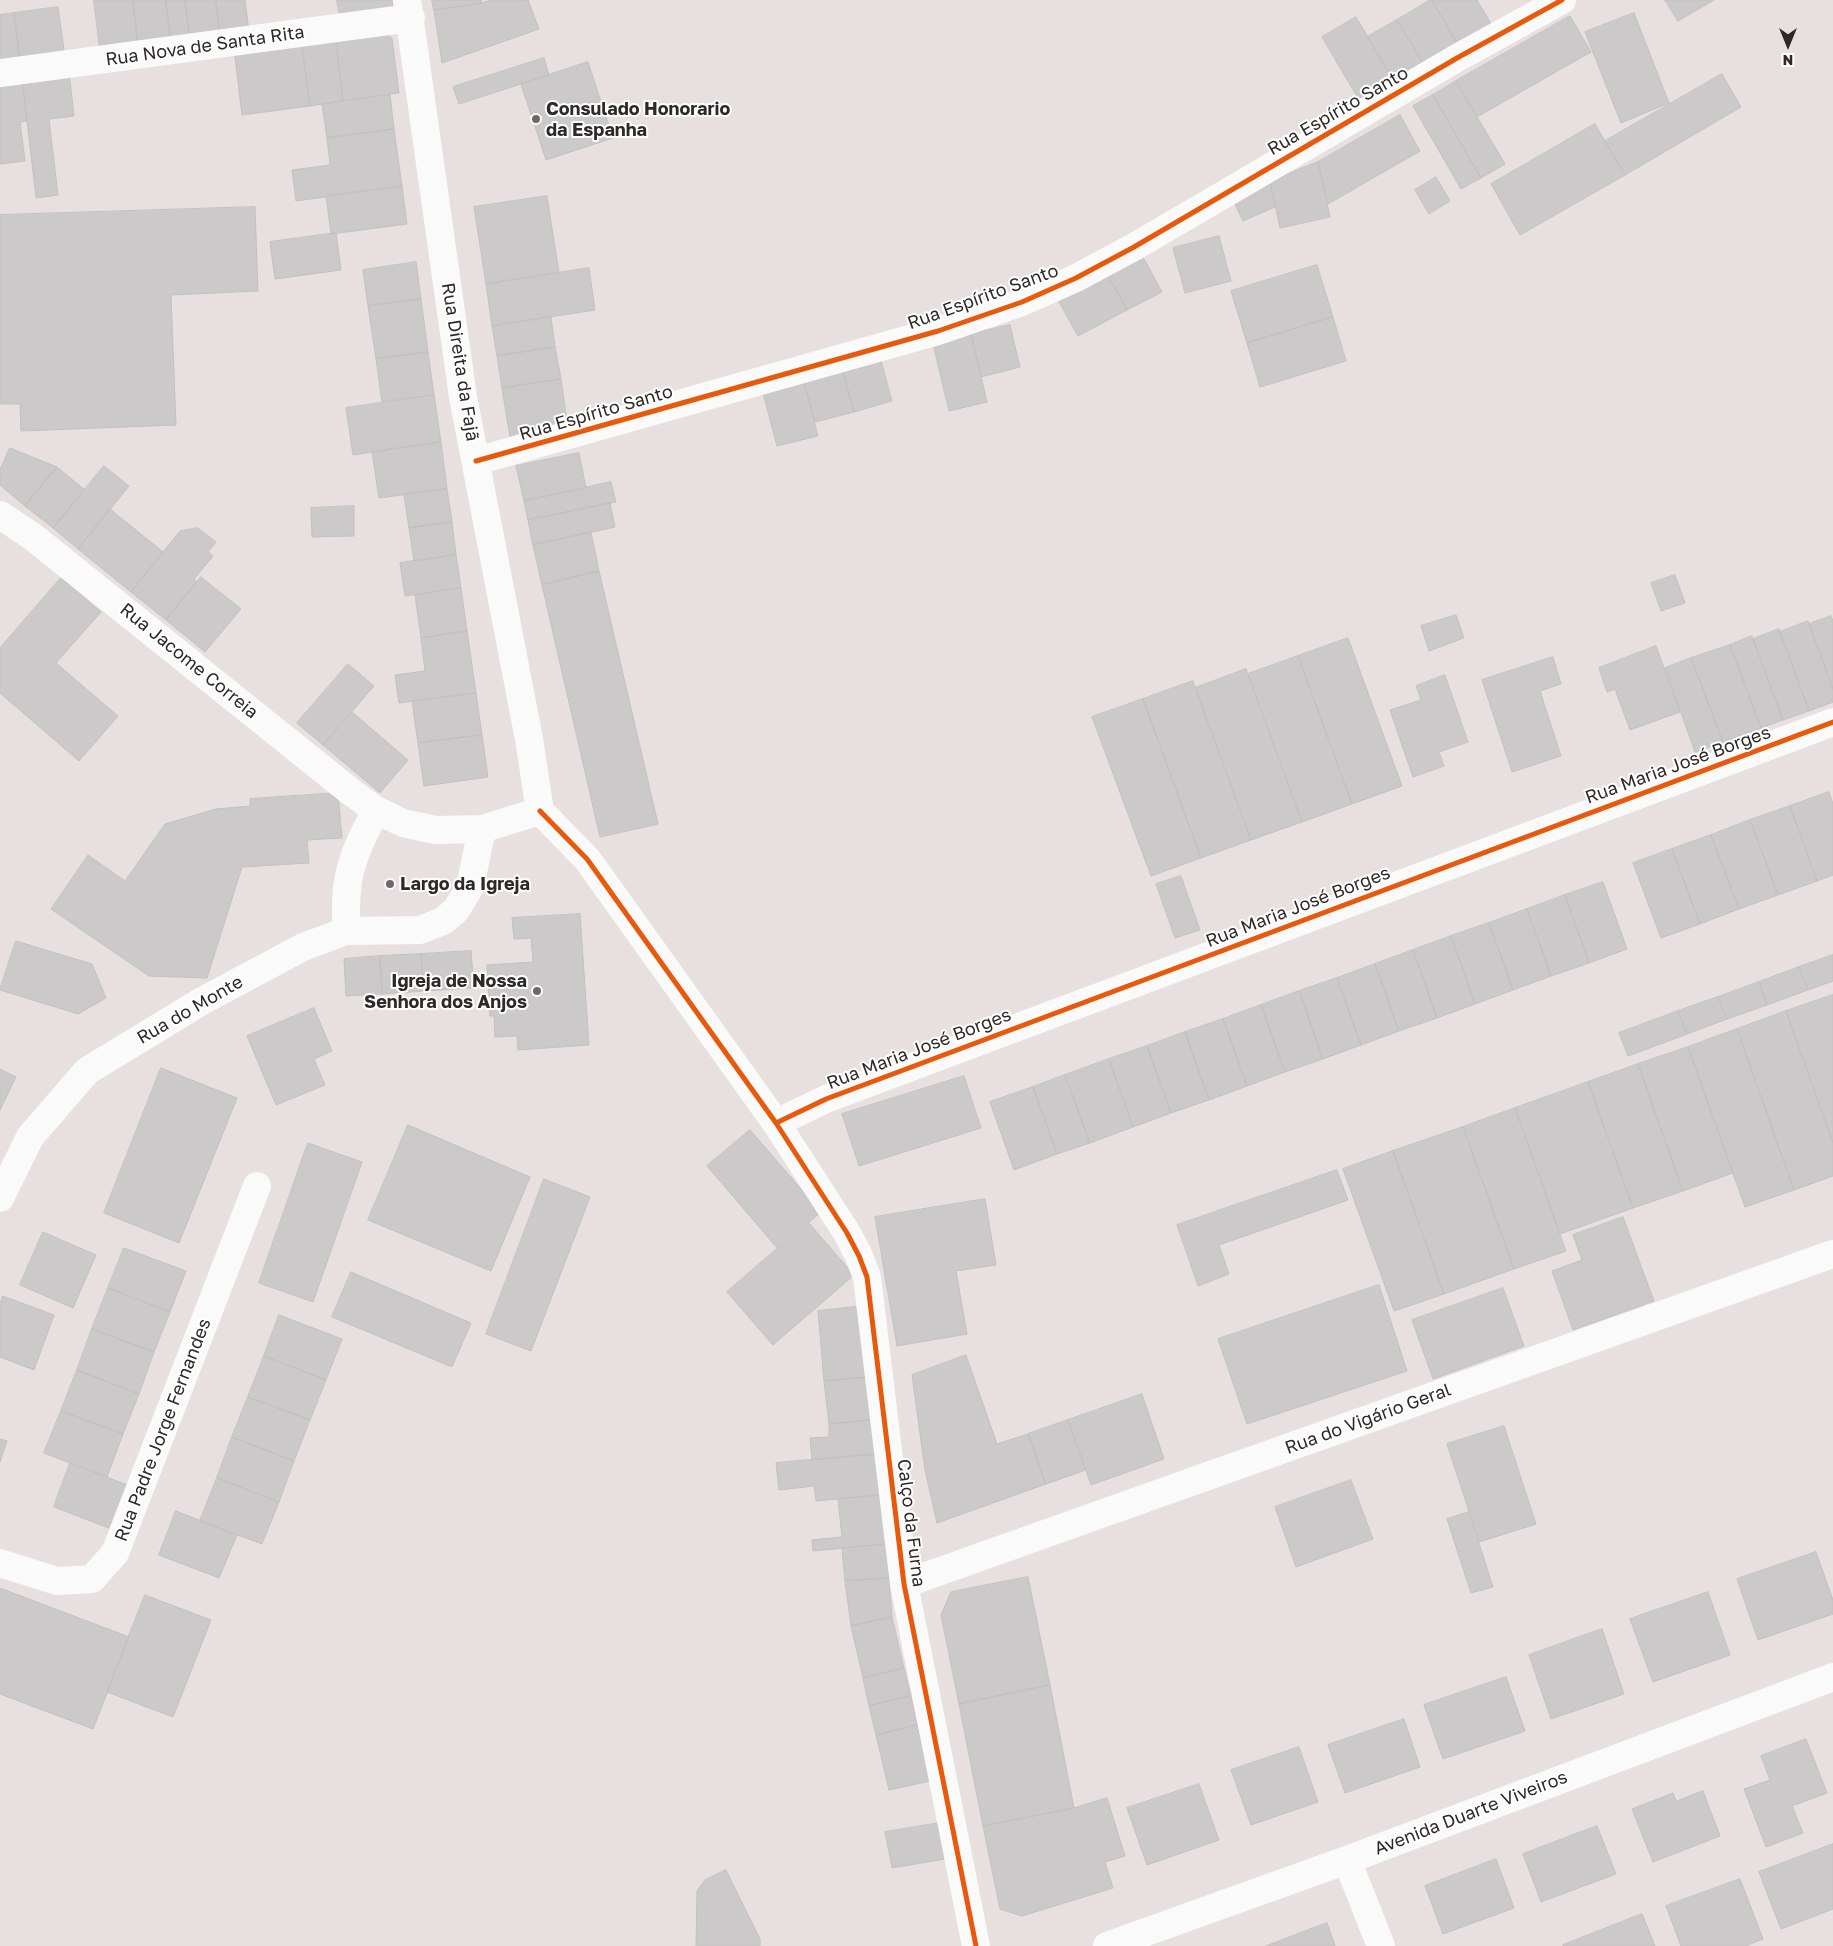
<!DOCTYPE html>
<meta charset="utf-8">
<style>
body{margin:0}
#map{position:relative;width:1833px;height:1946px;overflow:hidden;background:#e7e0de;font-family:"Golos Text",sans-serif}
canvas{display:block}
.north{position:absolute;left:1763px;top:20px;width:50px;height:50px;-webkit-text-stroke:4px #fff;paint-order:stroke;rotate:180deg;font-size:14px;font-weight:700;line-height:20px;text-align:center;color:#2e2927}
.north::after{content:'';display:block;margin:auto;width:18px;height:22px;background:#2e2927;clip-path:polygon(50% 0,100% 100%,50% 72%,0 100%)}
</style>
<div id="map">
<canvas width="1833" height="1946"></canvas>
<div class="north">N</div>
</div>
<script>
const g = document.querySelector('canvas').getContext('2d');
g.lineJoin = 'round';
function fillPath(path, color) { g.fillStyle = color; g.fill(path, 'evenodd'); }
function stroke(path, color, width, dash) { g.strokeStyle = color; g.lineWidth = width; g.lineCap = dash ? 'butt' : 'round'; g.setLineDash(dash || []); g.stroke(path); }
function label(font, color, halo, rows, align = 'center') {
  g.font = font + ' "Golos Text",sans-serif'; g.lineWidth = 4; g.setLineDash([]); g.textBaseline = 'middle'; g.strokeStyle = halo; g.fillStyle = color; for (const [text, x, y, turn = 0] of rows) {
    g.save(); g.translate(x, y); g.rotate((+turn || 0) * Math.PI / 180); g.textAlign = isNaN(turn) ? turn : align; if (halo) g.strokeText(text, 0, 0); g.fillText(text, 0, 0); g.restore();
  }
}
const building = new Path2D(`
 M94,0H133L138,44L100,49Z
 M133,0H166L171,41L138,44Z
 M166,0H185L190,38L171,41Z
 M185,0H216L220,35L190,38Z
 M216,0H245L249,32L220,35Z
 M337,0H392L393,8L340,17Z
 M432,0H481L482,3L434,10Z
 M491,0H528L539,29L442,63L434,10L482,3Z
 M1430,0H1432L1460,48L1426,68L1397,20Z
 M1432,0H1477L1494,29L1460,48Z
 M1665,0H1714L1678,21Z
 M58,7L65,57L20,63L14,13Z
 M14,13L20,63L0,65V15Z
 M1634,13L1669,103L1621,123L1585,32Z
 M1570,16L1591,52L1477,117L1456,81Z
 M1356,17L1396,85L1362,105L1322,37Z
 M1397,20L1426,68L1396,85L1367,37Z
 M379,29L392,38L399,93L343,101L335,35Z
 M335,35L343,101L310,106L301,40Z
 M301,40L310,106L242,115L234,49Z
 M544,58L549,75L459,104L453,87Z
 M588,62L613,138L546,160L521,84Z
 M69,72L74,116L49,119L58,195L36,198L22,78Z
 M1722,74L1741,107L1625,175L1605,141Z
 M22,78L27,121L20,122L25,161L0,164V80Z
 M1456,81L1505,164L1481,178L1433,95Z
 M390,95L394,129L327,138L322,104Z
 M1433,95L1481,178L1461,189L1413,106Z
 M1400,115L1420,151L1328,204L1318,162Z
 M1595,124L1625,175L1520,235L1491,184Z
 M394,129L402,186L296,201L292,170L330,165L327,138Z
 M1318,162L1330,217L1280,228L1270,181Z
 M1436,177L1450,201L1429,214L1415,190Z
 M1270,181L1275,207L1243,221L1232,198Z
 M402,186L407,224L331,234L326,196Z
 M547,196L559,273L486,284L474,207Z
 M255,207L258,291L171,295L176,425L21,431L20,404H0V215Z
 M336,233L341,270L275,279L270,242Z
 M1219,236L1231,281L1185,293L1173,248Z
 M1142,255L1162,292L1127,310L1107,273Z
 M416,262L421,299L368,306L363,270Z
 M1317,265L1333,317L1247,343L1231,291Z
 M589,268L595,310L492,326L486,284Z
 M1107,273L1127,310L1078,336L1058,300Z
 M421,299L428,352L376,359L368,306Z
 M551,317L555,347L497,356L492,326Z
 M1333,317L1346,361L1260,387L1247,343Z
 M1010,325L1020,367L981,377L971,334Z
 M971,334L987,402L949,411L933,344Z
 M555,347L561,379L502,388L497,356Z
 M428,352L434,395L382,402L376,359Z
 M881,361L892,401L854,412L843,372Z
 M843,372L854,412L815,422L804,382Z
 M561,379L568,429L511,443L502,388Z
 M804,382L818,436L777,446L763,393Z
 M434,395L441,442L353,455L346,408Z
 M441,442L447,489L379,498L372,452Z
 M10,448L57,467L25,506L0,485V470Z
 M579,453L586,488L524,501L516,466Z
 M104,466L129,486L78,549L53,528Z
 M57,467L85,490L53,528L25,506Z
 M611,482L616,502L528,520L524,501Z
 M447,489L452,522L409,528L404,494Z
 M610,503L615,527L533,545L528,520Z
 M354,506V536L312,537L311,508Z
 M110,509L163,552L131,592L78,549Z
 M452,522L456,555L414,561L409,528Z
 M198,528L216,542L208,552L213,556L194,579L197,582L166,620L131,592L180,531Z
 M591,532L599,571L542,585L533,545Z
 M456,555L461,588L405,596L400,563Z
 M599,571L658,824L600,837L542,585Z
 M1675,575L1685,603L1661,611L1651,583Z
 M201,577L241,609L205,652L166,620Z
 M61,578L101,612L56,663L118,716L79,761L0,693V648Z
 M461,588L467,631L421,638L415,595Z
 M1456,615L1464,638L1429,651L1421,626Z
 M1831,616L1833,621V689L1809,624Z
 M1808,621L1833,689V702L1809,711L1780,632Z
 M1779,629L1809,711L1783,720L1753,639Z
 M467,631L476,693L399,703L395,675L425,671L421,638Z
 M1752,636L1783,720L1761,728L1730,645Z
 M1348,638L1402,786L1352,804L1298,656Z
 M1730,645L1761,728L1723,742L1691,658Z
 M1656,646L1680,712L1630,730L1615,689L1607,692L1599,668Z
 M1298,656L1352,804L1302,822L1248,674Z
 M1553,657L1561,684L1540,691L1561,756L1512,772L1482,680Z
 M1691,658L1723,742L1695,752L1665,668Z
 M348,664L374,686L323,745L297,723Z
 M1246,669L1302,822L1251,840L1195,688Z
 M1445,675L1468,742L1439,752L1444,766L1413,777L1390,710L1421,700L1416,686Z
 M1193,681L1251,840L1201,858L1143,699Z
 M476,693L482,735L418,743L412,701Z
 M1143,699L1201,858L1151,876L1092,717Z
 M352,712L408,760L380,793L323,745Z
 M482,735L488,777L424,786L418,743Z
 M1829,792L1833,804V875L1817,881L1790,806Z
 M338,793L342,838L307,840L309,863L242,867L207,978L149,976L51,909L88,855L125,881L165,824L216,809L250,806V799Z
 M1790,806L1817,881L1778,895L1750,820Z
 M1750,820L1778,895L1739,909L1711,835Z
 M1711,835L1739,909L1700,924L1672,849Z
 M1672,849L1700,924L1661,938L1633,863Z
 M1181,876L1200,930L1175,938L1156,884Z
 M1603,882L1627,949L1589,963L1565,895Z
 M1565,895L1589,963L1551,976L1527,909Z
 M1527,909L1551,976L1513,990L1489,923Z
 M580,914L589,1045L518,1050L517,1036L495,1037L494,1016H490L487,965L533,962L531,938L514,939L512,918Z
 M1489,923L1513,990L1475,1004L1451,936Z
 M1451,936L1475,1004L1437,1018L1413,950Z
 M16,941L92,964L106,998L78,1014L0,990Z
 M1413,950L1437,1018L1399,1031L1375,964Z
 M471,951L474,988L424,991L421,954Z
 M421,954L424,991L382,994L380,956Z
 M1833,955V981L1808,990L1799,967Z
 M380,956L382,994L346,996L344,959Z
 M1375,964L1399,1031L1361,1045L1337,978Z
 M1799,967L1808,990L1767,1005L1759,982Z
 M1337,978L1361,1045L1323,1059L1299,991Z
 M1759,982L1767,1005L1727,1019L1718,997Z
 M1299,991L1323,1059L1285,1072L1261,1005Z
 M1833,995V1143L1786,1011Z
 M1718,997L1727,1019L1687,1034L1678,1011Z
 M1261,1005L1285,1072L1247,1086L1223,1019Z
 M314,1008L332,1051L314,1059L325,1085L276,1105L247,1036Z
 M1678,1011L1687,1034L1628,1056L1619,1033Z
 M1786,1011L1833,1143V1176L1794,1190L1737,1029Z
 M1223,1019L1247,1086L1209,1100L1185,1032Z
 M1737,1029L1794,1190L1745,1207L1688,1047Z
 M1185,1032L1209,1100L1171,1113L1147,1046Z
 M1147,1046L1171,1113L1133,1127L1109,1059Z
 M1688,1047L1733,1173L1683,1191L1638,1064Z
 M1109,1059L1133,1127L1090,1143L1065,1075Z
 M1638,1064L1683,1191L1633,1208L1588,1082Z
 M161,1068L237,1098L179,1243L104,1213Z
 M0,1069L16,1077L0,1110Z
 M1065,1075L1090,1143L1057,1154L1033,1087Z
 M964,1076L981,1128L859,1166L842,1114Z
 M1588,1082L1633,1208L1560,1234L1515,1108Z
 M1033,1087L1057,1154L1014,1170L990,1102Z
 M1515,1108L1566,1251L1514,1269L1463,1127Z
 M408,1125L530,1177L491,1271L368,1220Z
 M1463,1127L1514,1269L1444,1294L1393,1151Z
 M750,1130L821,1212L778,1249L707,1166Z
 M308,1143L362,1162L313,1302L259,1283Z
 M1393,1151L1444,1294L1394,1311L1343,1169Z
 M1337,1170L1348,1200L1219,1245L1229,1274L1198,1286L1177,1225Z
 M544,1179L590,1197L531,1351L486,1334Z
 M985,1199L996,1265L956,1271L967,1334L897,1346L875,1217Z
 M1623,1217L1654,1301L1573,1330L1552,1271L1582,1260L1573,1235Z
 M808,1222L854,1275L773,1345L727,1292Z
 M43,1232L96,1255L73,1308L20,1285Z
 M124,1248L186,1271L170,1312L108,1288Z
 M351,1272L471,1323L452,1367L332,1317Z
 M1379,1285L1407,1371L1247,1424L1218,1339Z
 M108,1288L170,1312L154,1352L92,1329Z
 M1503,1288L1524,1346L1433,1379L1412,1320Z
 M3,1296L54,1315L34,1370L0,1357V1304Z
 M864,1306L870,1377L824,1381L818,1311Z
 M279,1315L342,1339L326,1380L264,1356Z
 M92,1329L154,1352L139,1394L77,1370Z
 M966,1355L997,1444L1028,1434L1046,1484L937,1523L925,1470L912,1375Z
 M264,1356L326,1380L310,1420L248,1397Z
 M77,1370L139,1394L123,1434L61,1411Z
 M870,1377L874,1420L829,1424L824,1381Z
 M1142,1394L1164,1459L1091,1485L1068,1420Z
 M248,1397L310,1420L294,1461L232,1437Z
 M61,1411L123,1434L107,1477L44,1453Z
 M874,1420L878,1454L812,1460L810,1438L829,1437V1424Z
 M1068,1420L1086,1470L1046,1484L1028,1434Z
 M1504,1426L1536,1524L1479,1542L1447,1444Z
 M232,1437L294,1461L279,1502L217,1478Z
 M0,1439L7,1441L0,1462Z
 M878,1454L881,1495L816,1501L814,1486L779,1490L776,1463Z
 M70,1463L130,1486L114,1530L54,1507Z
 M217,1478L279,1502L262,1544L200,1521Z
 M1351,1480L1373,1539L1296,1567L1275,1507Z
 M881,1495L886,1544L813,1551L812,1540L842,1537L838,1499Z
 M176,1511L237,1535L219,1578L159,1555Z
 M1469,1512L1493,1587L1471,1593L1447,1519Z
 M886,1544L889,1578L845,1581L842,1549Z
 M1816,1552L1833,1600V1614L1758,1640L1737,1579Z
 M1028,1577L1050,1685L959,1704L941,1615L951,1592Z
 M889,1578L892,1617L851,1626L845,1581Z
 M0,1588L129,1637L93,1729L0,1694Z
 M1708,1592L1730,1655L1653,1682L1630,1619Z
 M145,1595L211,1620L173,1717L107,1692Z
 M892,1617L904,1668L863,1678L851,1626Z
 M1602,1629L1624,1694L1551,1719L1529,1655Z
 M904,1668L911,1696L869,1706L863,1678Z
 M1506,1677L1525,1731L1443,1759L1424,1705Z
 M1050,1685L1074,1808L983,1826L959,1704Z
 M911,1696L917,1725L876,1735L869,1706Z
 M1404,1719L1420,1767L1345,1793L1328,1745Z
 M917,1725L930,1781L889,1790L876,1735Z
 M1806,1739L1827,1793L1792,1806L1803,1833L1766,1847L1744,1789L1770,1780L1761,1756Z
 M1299,1747L1318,1802L1251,1825L1231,1770Z
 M1199,1784L1219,1840L1147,1865L1127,1808Z
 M1703,1791L1720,1836L1653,1862L1632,1809L1673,1793L1676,1801Z
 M1107,1798L1125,1856L1105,1862L1113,1888L1022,1916L1000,1909L983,1826L1074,1808Z
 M940,1823L945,1859L892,1868L885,1832Z
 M1597,1826L1616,1874L1541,1902L1523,1854Z
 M1833,1844V1909L1781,1929L1759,1872Z
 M1496,1859L1514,1908L1443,1934L1425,1886Z
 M726,1870L760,1939V1946H696L697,1891L705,1880Z
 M1740,1879L1763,1939L1745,1946H1681L1666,1906Z
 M1642,1914L1655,1946H1563V1945Z
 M1327,1923L1335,1946H1266Z`);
fillPath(building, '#ccc9ca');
stroke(building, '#c2c0c1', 1);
stroke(new Path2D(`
 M407,0L463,397L529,739L540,811
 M0,73L411,18
 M476,461L938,331L1022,302L1076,278L1134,247L1457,58L1562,0
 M0,515L33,537L351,792L376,810L403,823L435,830L482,829L540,811
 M540,811L587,859L776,1123L847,1233L859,1256L867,1277L904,1584L976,1946
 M346,931C346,911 345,891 350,872C355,850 366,830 376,810
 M776,1123L826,1099L1833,722
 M0,1198L30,1137L87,1071L202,1001L303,947L346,931L420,930L443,921L456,910L470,887L482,829
 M0,1563L57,1581L92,1579L115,1553L257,1186
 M904,1584L1833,1254
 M1347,1860L1381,1946
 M1107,1946L1347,1860L1833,1677`), '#fbfafa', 28);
stroke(new Path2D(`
 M476,461L938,331L1022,302L1076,278L1134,247L1457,58L1562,0
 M540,811L587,859L776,1123L847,1233L859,1256L867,1277L904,1584L976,1946
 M776,1123L826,1099L1833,722`), '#e8590c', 5);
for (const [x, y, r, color] of [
 [536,119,5,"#6f6967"],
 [390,884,5,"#6f6967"],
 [537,991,5,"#6f6967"]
]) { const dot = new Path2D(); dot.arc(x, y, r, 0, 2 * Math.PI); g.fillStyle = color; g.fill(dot); stroke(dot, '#fff', 2); }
label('18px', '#2e2927', '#fff', [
 ["Rua Nova de Santa Rita",205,46,-8],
 ["Rua Espírito Santo",1338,111,-30],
 ["Rua Espírito Santo",983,297,-20],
 ["Rua Direita da Fajã",460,362,81],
 ["Rua Espírito Santo",596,413,-16],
 ["Rua Jacome Correia",189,661,39],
 ["Rua Maria José Borges",1678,765,-20],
 ["Rua Maria José Borges",1298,907,-21],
 ["Rua do Monte",190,1010,-30],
 ["Rua Maria José Borges",919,1049,-21],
 ["Rua do Vigário Geral",1368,1419,-20],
 ["Rua Padre Jorge Fernandes",163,1430,-69],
 ["Calço da Furna",911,1523,83],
 ["Avenida Duarte Viveiros",1471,1813,-21]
]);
label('bold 18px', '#2e2927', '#fff', [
 ["Consulado Honorario",546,109],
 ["da Espanha",546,130],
 ["Largo da Igreja",400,884],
 ["Igreja de Nossa",527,981,"right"],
 ["Senhora dos Anjos",527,1002,"right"]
], 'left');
</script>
